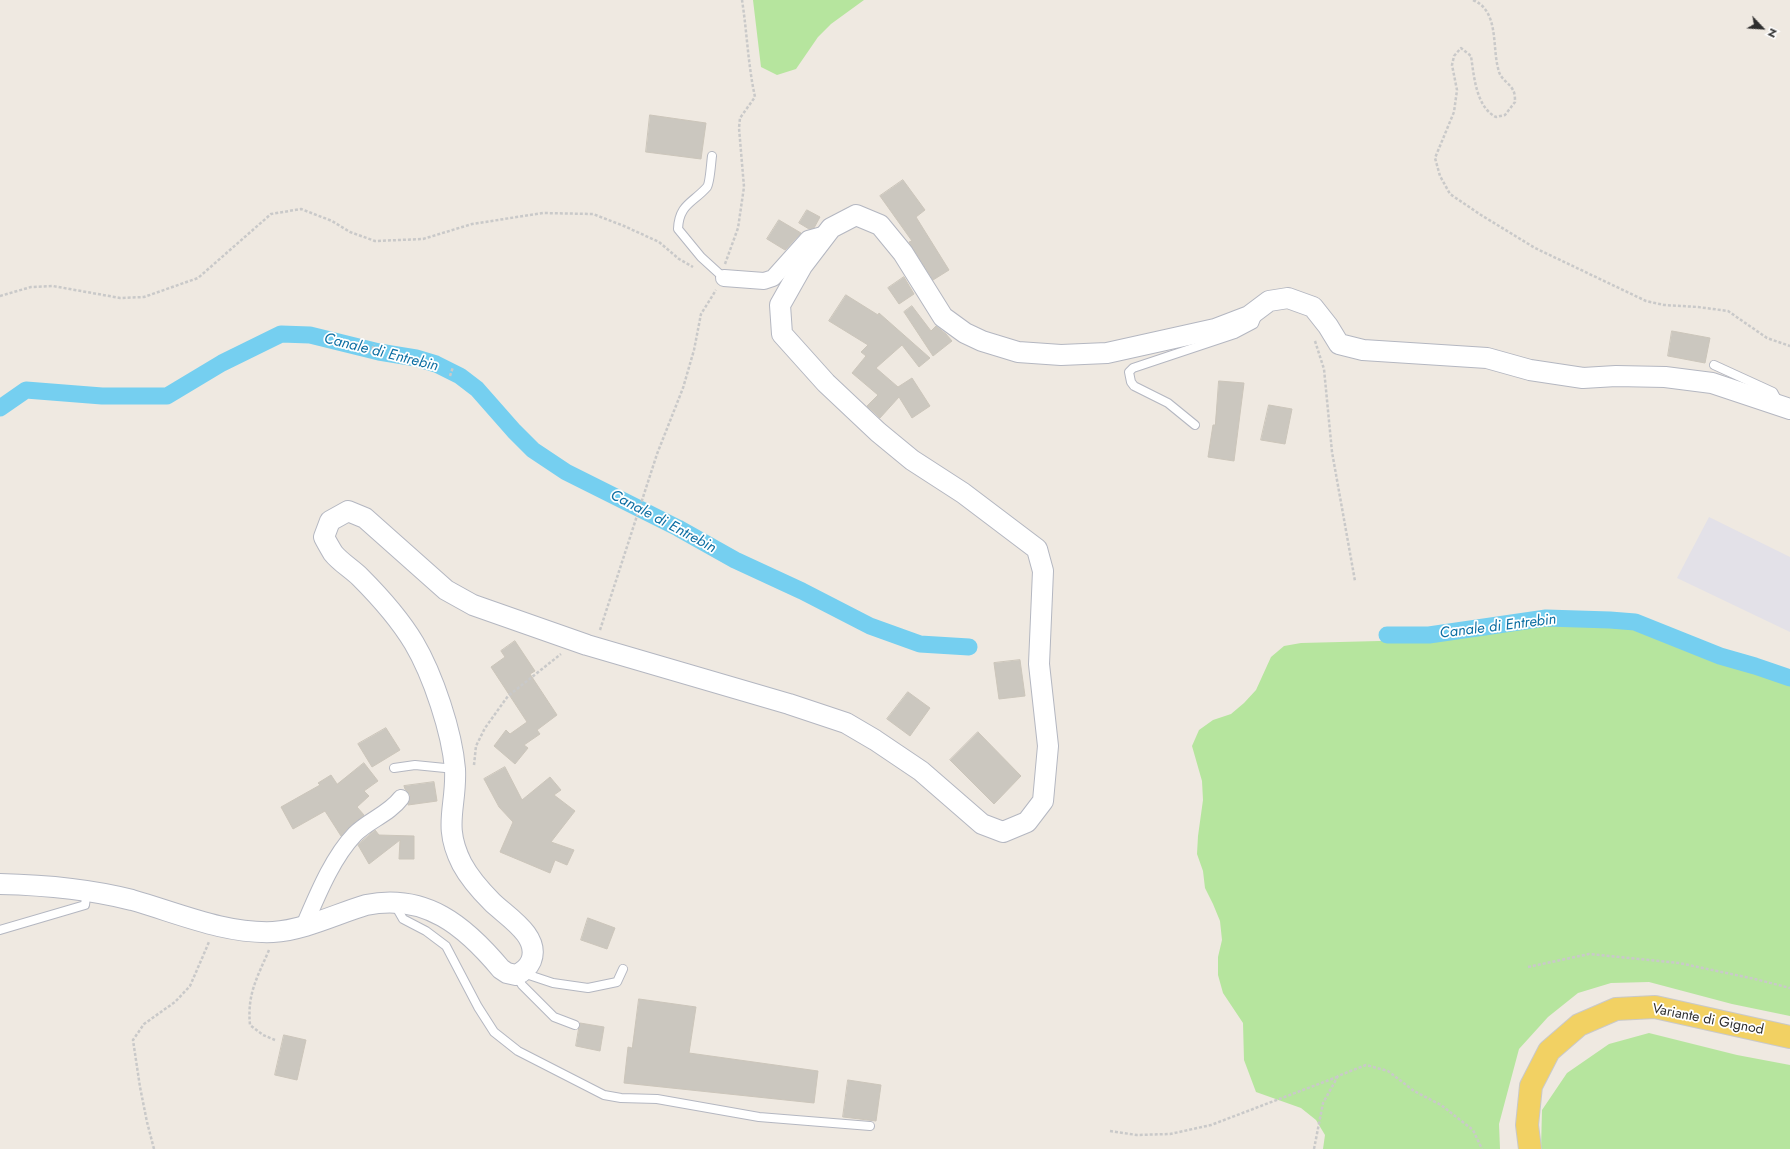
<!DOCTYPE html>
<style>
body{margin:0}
#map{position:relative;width:1790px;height:1149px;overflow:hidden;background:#efe9e1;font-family:Jost,sans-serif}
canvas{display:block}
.north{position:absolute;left:1742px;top:8px;width:40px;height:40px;-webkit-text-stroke:3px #fff;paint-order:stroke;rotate:115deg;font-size:11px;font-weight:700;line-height:16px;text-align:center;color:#2e2e2e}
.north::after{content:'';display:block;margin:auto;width:14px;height:18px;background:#2e2e2e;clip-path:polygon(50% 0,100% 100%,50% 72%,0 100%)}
</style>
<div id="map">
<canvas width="1790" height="1149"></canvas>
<div class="north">N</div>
</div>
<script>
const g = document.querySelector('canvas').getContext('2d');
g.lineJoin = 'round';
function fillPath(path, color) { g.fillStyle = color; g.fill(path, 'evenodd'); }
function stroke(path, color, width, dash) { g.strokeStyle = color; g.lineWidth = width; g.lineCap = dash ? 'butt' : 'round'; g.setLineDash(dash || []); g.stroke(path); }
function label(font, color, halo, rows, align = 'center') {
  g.font = font + ' Jost,sans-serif'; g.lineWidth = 3.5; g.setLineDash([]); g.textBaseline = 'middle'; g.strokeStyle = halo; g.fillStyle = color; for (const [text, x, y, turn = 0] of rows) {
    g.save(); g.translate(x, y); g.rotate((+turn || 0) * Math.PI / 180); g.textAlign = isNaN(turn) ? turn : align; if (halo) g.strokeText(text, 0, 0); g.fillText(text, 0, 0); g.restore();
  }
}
fillPath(new Path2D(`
 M1709,517L1790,557V632L1677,578Z`), '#e3e1e8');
fillPath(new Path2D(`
 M753,0H864L831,24L818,37L796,69L777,75L761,67Z
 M1605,624L1631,625L1652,631L1689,649L1790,682V1016L1732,1004L1649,982L1611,983L1578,993L1548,1017L1519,1049L1499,1124L1500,1149H1323L1325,1135L1316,1120L1301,1108L1256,1092L1244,1060L1243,1023L1223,993L1218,975V957L1222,940L1220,921L1213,904L1205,888L1203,871L1197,854L1198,836L1203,800L1202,781L1192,746L1199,730L1213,720L1231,714L1244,703L1256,690L1271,657L1284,646L1301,643L1418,640L1507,627Z
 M1649,1033L1737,1055L1790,1065V1149H1541L1542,1110L1567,1073L1609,1044Z`), '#b6e59e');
stroke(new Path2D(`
 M0,408L26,390L102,396H167L222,363L281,334L310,335L379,352L416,358L436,364L460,376L477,389L514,431L533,450L566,472L678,528L735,560L802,591L870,626L920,644L969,647
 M1387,635H1429L1546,618L1610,620L1635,622L1720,656L1755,666L1790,678`), '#75cff0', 17);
const building = new Path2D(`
 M650,115L706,123L701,159L646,152Z
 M903,180L925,210L916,217L949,270L933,280L909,242L912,241L880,196Z
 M807,210L820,217L814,228L809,229L799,223Z
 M779,220L801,233L785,250L767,239Z
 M904,277L914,294L899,304L888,288Z
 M846,295L878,315L879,313L930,358L919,367L902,345L876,368L898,387L912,378L930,406L912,418L899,397L880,418L867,406L878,395L852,373L866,356L861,352L868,345L829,321Z
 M912,306L931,331L936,326L946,334L952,341L933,356L904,312Z
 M1672,331L1710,338L1705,363L1668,356Z
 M1219,381L1244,383L1234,461L1208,457L1213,425H1215Z
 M1269,405L1292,409L1285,444L1261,440Z
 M515,641L535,671L530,674L557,715L537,730L540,734L524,745L528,748L515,764L494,746L506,730L510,734L527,722L491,667L505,657L501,651Z
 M1020,660L1025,696L999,699L994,663Z
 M908,692L930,708L910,736L887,719Z
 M386,728L400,750L372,767L358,744Z
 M978,732L1021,776L994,804L950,760Z
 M364,763L378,781L364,791L369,796L357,807L364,815L349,827L341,836L325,811L293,829L281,807L320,785L318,783L331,775L337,784Z
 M505,767L522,800L550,777L561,790L554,795L575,811L551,842L574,850L567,865L555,860L550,873L500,852L513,822L499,807L484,779Z
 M434,782L437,801L408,805L410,795L405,789L404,786Z
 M375,830L379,835L414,836V859H399L400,840L369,864L358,845Z
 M588,918L615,928L607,949L581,940Z
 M639,999L696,1007L689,1053L818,1071L814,1103L624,1083L628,1047L632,1048Z
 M580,1023L604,1027L600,1051L576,1046Z
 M284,1035L306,1040L297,1080L275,1075Z
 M848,1080L881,1085L876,1121L843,1117Z`);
fillPath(building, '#cbc7bf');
stroke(building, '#cbc5ba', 1);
const service = new Path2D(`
 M712,156C711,163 710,183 707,187C693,203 679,204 678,229L701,257L724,278
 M1714,365L1773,392L1779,403
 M1195,425L1168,403L1134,386L1131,382L1129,372L1133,368L1235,334L1254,324L1256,319
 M394,768L415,765L455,769
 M395,905L403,919L426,931L446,946L478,1007L494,1032L518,1051L604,1095L621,1098L657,1099L759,1117L870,1126
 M0,930L85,905L87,890
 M527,969L529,975L553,983L588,988L617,982L623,969
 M516,975L522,985L554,1017L575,1025`);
const minor = new Path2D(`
 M724,278L764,281L773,278L808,239L826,234
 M304,926C317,896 332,858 355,834C369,820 389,814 401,798`);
const tertiary = new Path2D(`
 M0,884C44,885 89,889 132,900C178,913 225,934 273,932C305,930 336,914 366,905C426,893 465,926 501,969L507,973L516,975C523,972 528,968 531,961C541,936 506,916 492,902C481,891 469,877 462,864C442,825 457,807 455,769C452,732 433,675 414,643C399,618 380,597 360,577C352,569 340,562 333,553C330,548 327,543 324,537L330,521L348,511L365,518L446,590L473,605L587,645L789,704L846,723L875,740L921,771L982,824L1003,832L1027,822L1043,801L1048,746L1039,664L1043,571L1037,549L963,493L912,460L878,432L826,383L782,334L780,305L802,266L831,228L856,215L880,225L903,253L943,317L965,333L982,341L1018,352L1061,355L1107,353L1215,329L1249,316L1269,301L1288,298L1313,307L1328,326L1339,344L1363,350L1487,358L1530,370L1583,378L1616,376L1665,377L1712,383L1790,409`);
const primary = new Path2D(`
 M1530,1149L1527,1125L1531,1086L1549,1051L1579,1025L1616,1009L1655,1007L1790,1037`);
stroke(service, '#b4b7c1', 10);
stroke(minor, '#b4b7c1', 18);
stroke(tertiary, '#b4b7c1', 22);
stroke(primary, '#c9c9c9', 24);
stroke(new Path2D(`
 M1473,0C1499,11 1492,45 1498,68C1500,80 1509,82 1513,90C1515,93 1515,99 1515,102L1505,115L1496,117C1476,107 1474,76 1471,56L1461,48L1454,56L1452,65L1457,90L1454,112L1435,158L1440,176L1450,194L1481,215L1535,248L1646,301L1664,305L1698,307L1728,311L1767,338L1790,346
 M725,264L738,228L744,187L739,128L740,118L755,97C748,65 747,32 742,0
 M0,296L31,287L53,286L120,298L144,297L198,278L271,214L301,209L332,221L350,232L375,241L423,239L472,224L543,213L593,214L624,226L659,242L679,259L693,267
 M1315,341L1324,369L1332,452L1355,581
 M371,354L374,344
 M450,376L453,367
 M600,630L657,454L683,388L694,350L701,314L716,290
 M474,765L476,746L485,728L508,696L561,654
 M269,950C257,978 247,994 250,1025L263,1035L275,1040
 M1528,967L1589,954L1679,963L1755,979L1790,988
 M1110,1131L1137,1135L1170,1134L1211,1125L1337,1077
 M154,1149L147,1122L140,1087L133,1040L144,1024L175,1002L190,986L209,942
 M1314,1149L1323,1103L1338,1076L1366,1065L1388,1071L1414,1091L1441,1105L1473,1130L1482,1149`), '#c9c9c9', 2.5, [3, 2]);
stroke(service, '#fff', 8);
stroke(minor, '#fff', 16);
stroke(tertiary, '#fff', 20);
stroke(primary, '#f2d163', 22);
label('14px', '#2e2e2e', '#fff', [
 ["Variante di Gignod",1708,1020,11]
]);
label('italic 15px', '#0d6fa3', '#fff', [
 ["Canale di Entrebin",381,353,14],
 ["Canale di Entrebin",663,522,28],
 ["Canale di Entrebin",1498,627,-7]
]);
</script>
